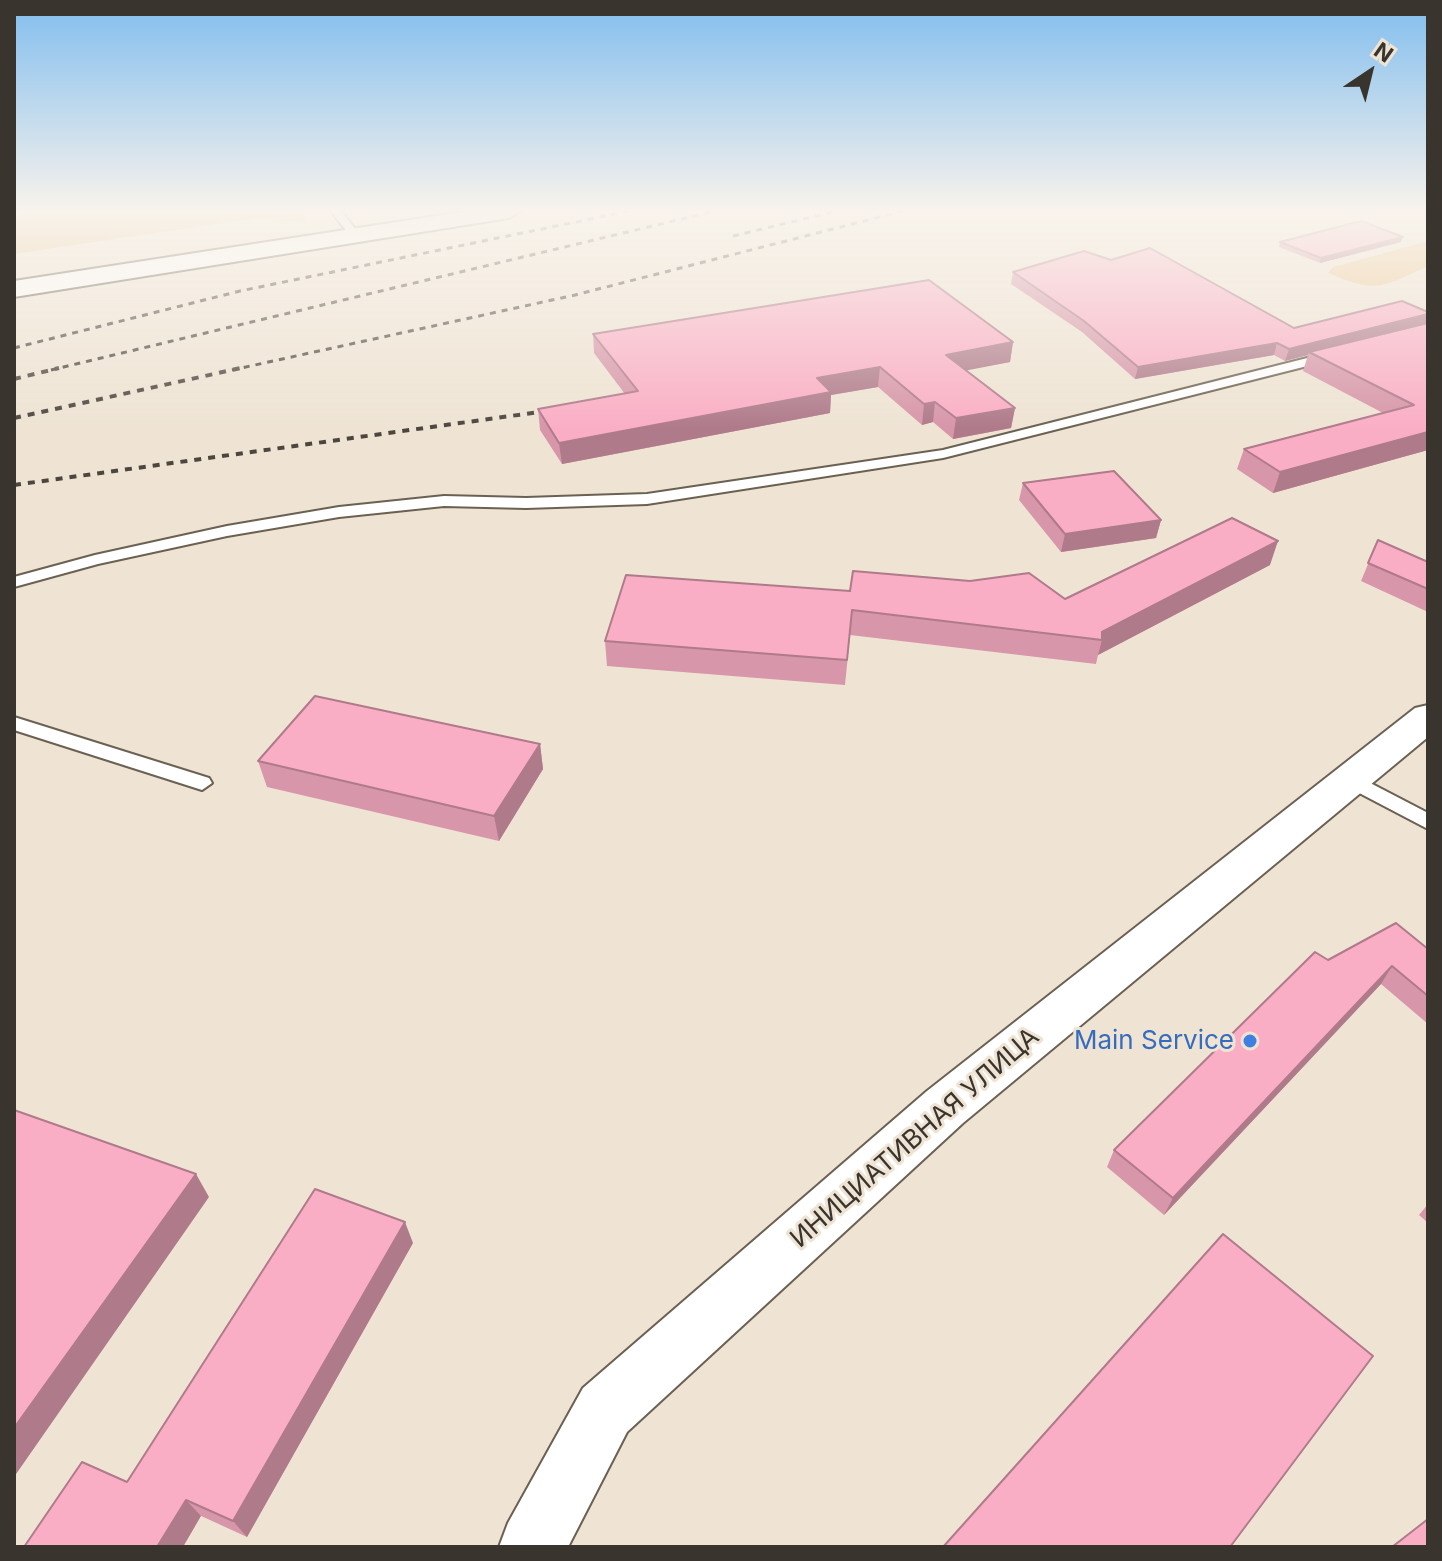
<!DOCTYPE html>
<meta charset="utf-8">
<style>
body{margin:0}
#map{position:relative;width:1442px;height:1561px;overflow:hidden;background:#efe4d4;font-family:Inter,sans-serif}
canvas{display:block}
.frame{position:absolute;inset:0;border:16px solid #39342e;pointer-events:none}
.north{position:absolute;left:1330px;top:32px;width:80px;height:80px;-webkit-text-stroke:6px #efe4d4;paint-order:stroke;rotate:35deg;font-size:22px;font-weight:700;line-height:32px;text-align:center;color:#39342e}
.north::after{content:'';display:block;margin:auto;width:28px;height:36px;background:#39342e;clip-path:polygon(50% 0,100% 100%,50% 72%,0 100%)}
</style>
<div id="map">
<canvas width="1442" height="1561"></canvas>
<div class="frame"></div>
<div class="north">N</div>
</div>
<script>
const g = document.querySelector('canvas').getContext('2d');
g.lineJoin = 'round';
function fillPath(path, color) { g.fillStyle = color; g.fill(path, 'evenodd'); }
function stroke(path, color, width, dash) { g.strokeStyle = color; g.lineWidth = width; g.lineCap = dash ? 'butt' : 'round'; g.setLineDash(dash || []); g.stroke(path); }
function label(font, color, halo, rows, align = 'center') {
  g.font = font + ' Inter,sans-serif'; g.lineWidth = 6; g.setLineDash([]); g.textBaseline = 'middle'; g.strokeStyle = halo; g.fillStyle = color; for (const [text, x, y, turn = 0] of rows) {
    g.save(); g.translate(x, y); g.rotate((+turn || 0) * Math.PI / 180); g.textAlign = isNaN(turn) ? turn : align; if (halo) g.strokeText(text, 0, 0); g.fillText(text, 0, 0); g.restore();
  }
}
fillPath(new Path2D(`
 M38,211H302L307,223L257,218L14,254V217Z
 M1428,241V266C1382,287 1377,294 1328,273L1333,267Z`), '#edc993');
const lane = new Path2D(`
 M331,211H341L360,235L359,237H351Z
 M1331,352L1335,353V359L943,458L647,504L526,508L444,506L339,517L227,536L98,564L14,587V577L95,555L227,526L339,507L444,496L526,498L647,494L943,450Z
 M14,717L209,778L212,783L202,790L14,730Z
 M1351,773L1428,813V829L1344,785L1341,780L1344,775Z`);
const street = new Path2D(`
 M1428,705V737L963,1123L627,1432L568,1547H499L508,1523L583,1388L927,1091L1415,708Z`);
const secondary = new Path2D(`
 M468,211H520L509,218L14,297V281Z`);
stroke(lane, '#6b6153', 4);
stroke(street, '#6b6153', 4);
stroke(secondary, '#6b6153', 4);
fillPath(lane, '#fff');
fillPath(street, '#fff');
fillPath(secondary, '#fff');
stroke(new Path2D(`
 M733,236L836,211
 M14,348L240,291L629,211
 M51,370L715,211
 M232,370L575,295L903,211`), '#4c463f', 3, [6, 6]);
stroke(new Path2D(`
 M14,379L59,368
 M14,418L241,368
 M14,485L561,409`), '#4c463f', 4, [7, 7]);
fillPath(new Path2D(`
 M1280,242H1401L1320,263L1279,247Z
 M1013,272L1294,328L1428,312L1427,323L1428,450L1273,493L1237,469L1244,449L1383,413L1303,371L1308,355L1285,361L1274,355L1135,379L1082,332L1011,284Z
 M593,334L1013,342L1010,362L966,370L1015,408L1011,428L953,439L933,422L922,425L878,387L831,395L830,413L562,464L540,430L538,409L625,394L594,353Z
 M1023,483L1161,520L1156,538L1061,552L1019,500Z
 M1378,540L1428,562V612L1361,581Z
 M1270,565L1098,655L1096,664L850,635L845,685L607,666L605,641L850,591L1065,599Z
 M540,744L543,769L499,841L267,787L258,761Z
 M1428,949V1024L1381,984L1164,1215L1107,1167L1114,1150L1328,960Z
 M1428,1204V1223L1419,1215Z
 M413,1243L247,1537L127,1482Z`), '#d796a9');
fillPath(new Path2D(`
 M1403,237L1401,242L1320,263L1321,258Z
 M1428,314V320L1426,325L1309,352L1308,355L1285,361L1289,349Z
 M1013,342L1010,362L943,375L946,355Z
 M1277,343L1274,355L1135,379L1138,367Z
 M880,367L878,387L831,395L830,413L562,464L559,443L817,378Z
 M935,402L933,422L922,425L924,404Z
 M1015,408L1011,428L953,439L956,418Z
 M1428,432V450L1273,493L1280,472Z
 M1161,520L1156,538L1061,552L1065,534Z
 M1278,541L1270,565L1098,655L1102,640V632Z
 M540,744L543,769L499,841L494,816Z
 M1392,966L1381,984L1164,1215L1173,1198Z
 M196,1174L209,1197L14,1477V1428Z
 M405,1222L413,1243L247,1537L233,1521Z
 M186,1500L201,1516L183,1547H157Z`), '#af7a8a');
const building = new Path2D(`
 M1361,221L1403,237L1321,258L1280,242Z
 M1150,248L1294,328L1402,301L1428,312V314L1289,349L1277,343L1138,367L1084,321L1013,272L1084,251L1111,260Z
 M929,280L1013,342L946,355L1015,408L956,418L935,402L924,404L880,367L817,378L831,392L559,443L538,409L638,391L593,334Z
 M1428,323V432L1280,472L1244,449L1414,405L1309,352Z
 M1114,471L1161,520L1065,534L1023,483Z
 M1232,518L1278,541L1102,632V640L852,610L847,660L605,641L626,575L850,591L853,571L970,581L1029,573L1065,599Z
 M1378,540L1428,562V589L1368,563Z
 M315,696L540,744L494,816L258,761Z
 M1396,923L1428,949V996L1392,966L1173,1198L1114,1150L1315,952L1328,960Z
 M14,1110L196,1174L14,1428Z
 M315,1189L405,1222L233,1521L186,1500L157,1547H24L82,1462L127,1482Z
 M1223,1234L1373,1356L1230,1547H943Z
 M1428,1519V1547H1392Z`);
fillPath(building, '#faaec5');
stroke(building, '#af7a8a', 2);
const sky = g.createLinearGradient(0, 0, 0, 429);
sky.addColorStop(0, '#81bdee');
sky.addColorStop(0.49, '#f8f3ec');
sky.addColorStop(1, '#f8f3ec00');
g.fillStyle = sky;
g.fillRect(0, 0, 1442, 429);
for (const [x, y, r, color] of [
 [1250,1041,8,"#3f7fe0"]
]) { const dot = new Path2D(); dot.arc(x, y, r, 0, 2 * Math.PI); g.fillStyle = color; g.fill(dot); stroke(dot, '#efe4d4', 3); }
label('26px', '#366cbe', '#efe4d4', [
 ["Main Service",1234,1041]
], 'right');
label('26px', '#39342e', '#efe4d4', [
 ["ИНИЦИАТИВНАЯ УЛИЦА",915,1138,-41]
]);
</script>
